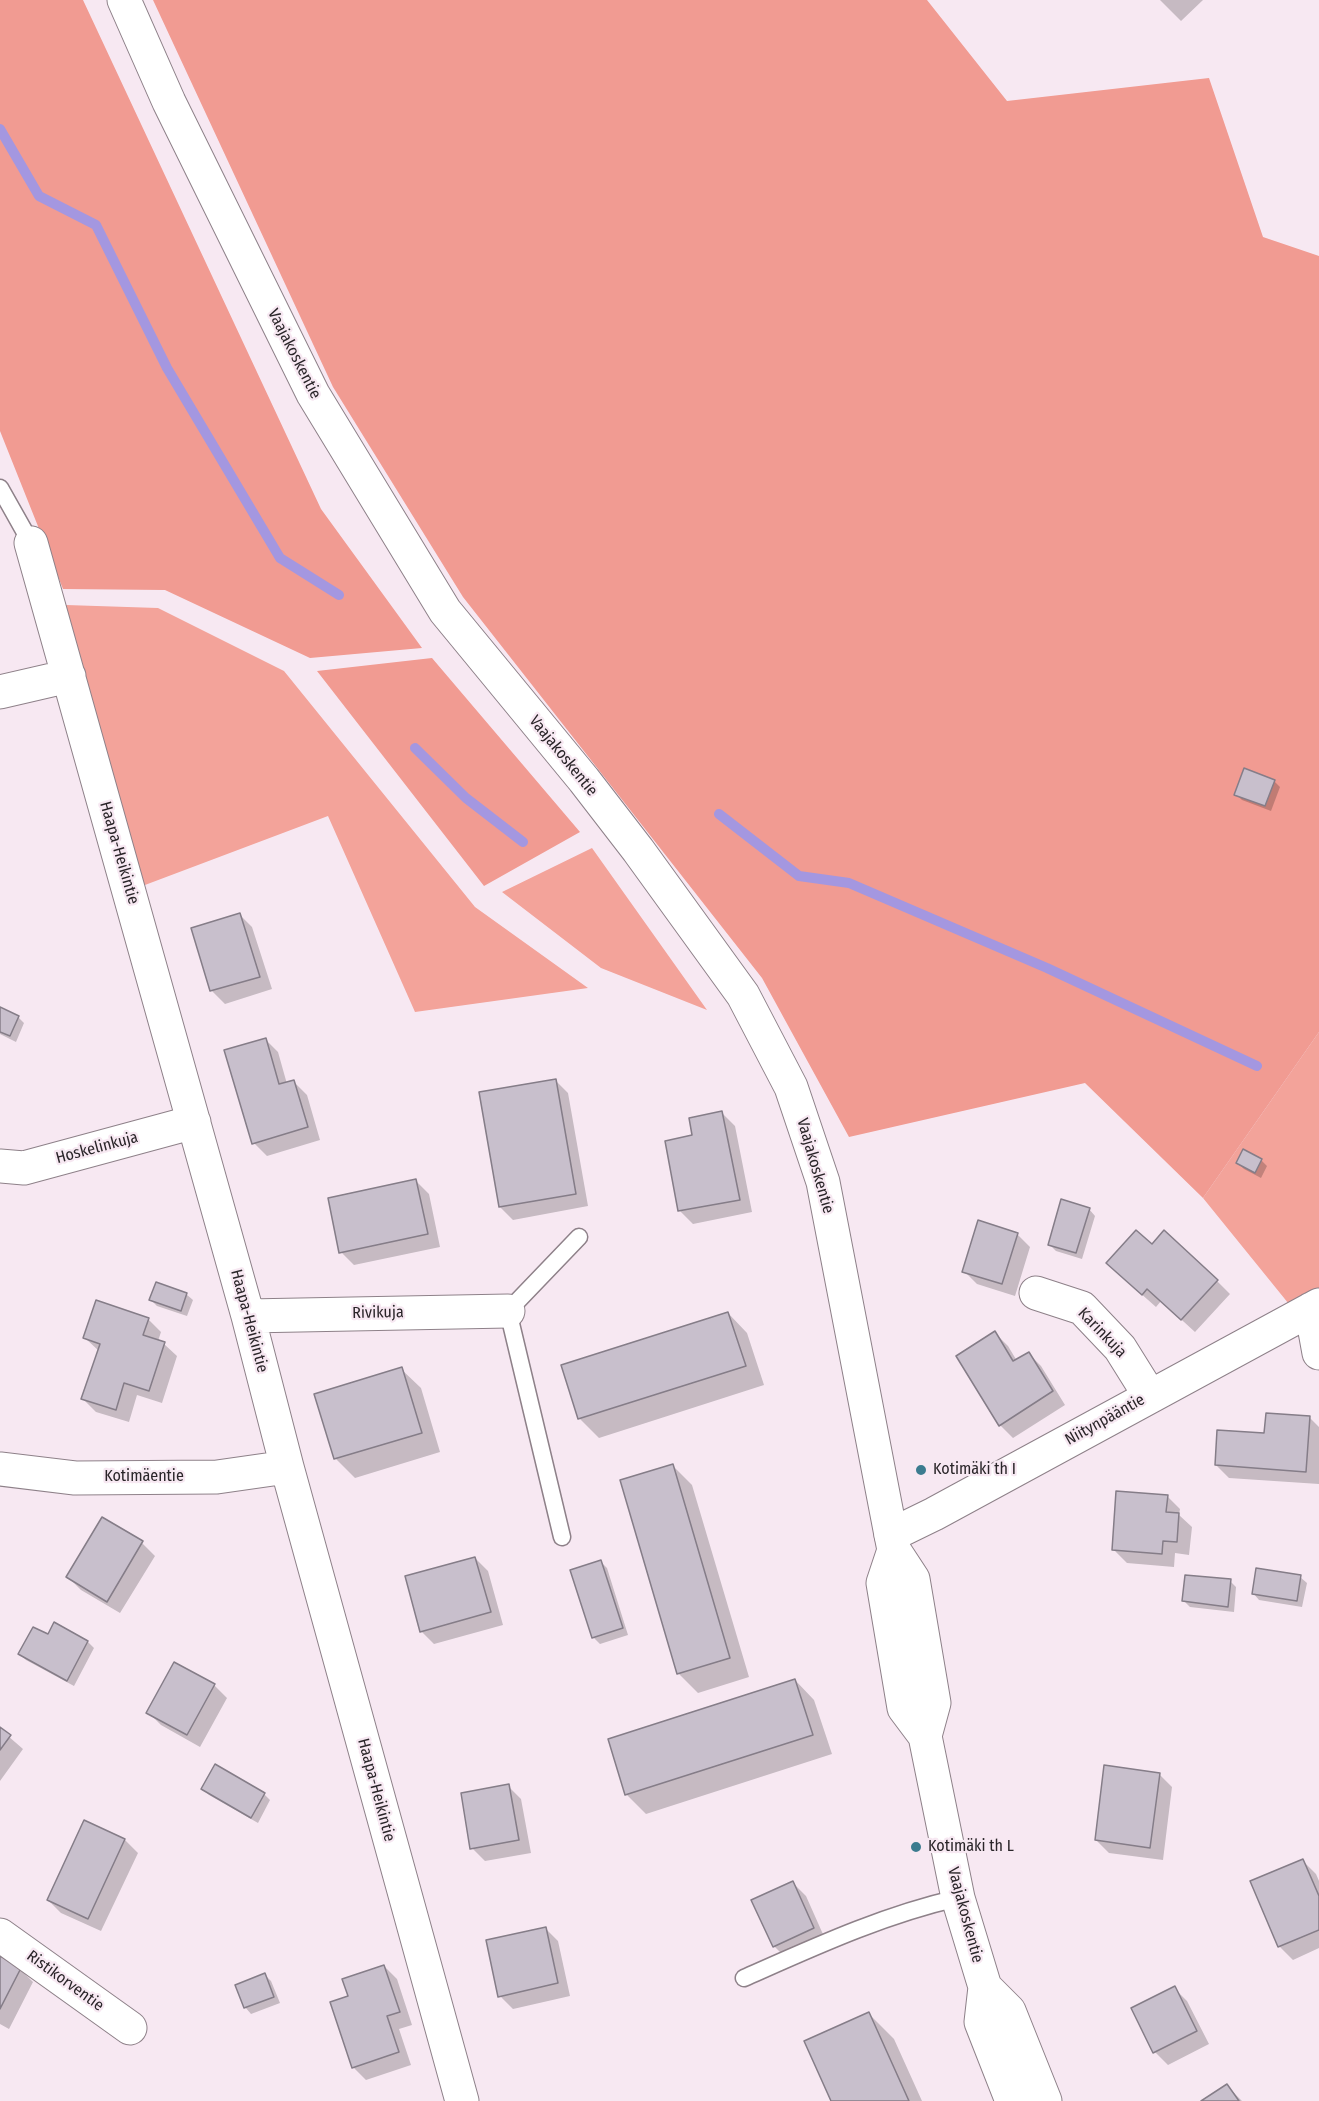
<!DOCTYPE html>
<meta charset="utf-8">
<style>
body{margin:0}
canvas{display:block;background:#f7e8f2}
</style>
<canvas width="1319" height="2101"></canvas>
<script>
const g = document.querySelector('canvas').getContext('2d');
g.lineJoin = 'round';
function fillPath(path, color) { g.fillStyle = color; g.fill(path, 'evenodd'); }
function stroke(path, color, width, dash) { g.strokeStyle = color; g.lineWidth = width; g.lineCap = dash ? 'butt' : 'round'; g.setLineDash(dash || []); g.stroke(path); }
function label(font, color, halo, rows, align = 'center') {
  g.font = font + ' "Fira Sans Condensed",sans-serif'; g.lineWidth = 4.5; g.setLineDash([]); g.textBaseline = 'middle'; g.strokeStyle = halo; g.fillStyle = color; for (const [text, x, y, turn = 0] of rows) {
    g.save(); g.translate(x, y); g.rotate((+turn || 0) * Math.PI / 180); g.textAlign = isNaN(turn) ? turn : align; if (halo) g.strokeText(text, 0, 0); g.fillText(text, 0, 0); g.restore();
  }
}
fillPath(new Path2D(`
 M66,605L158,608L284,671L475,907L588,988L415,1012L328,816L137,888Z
 M592,848L707,1010L601,968L502,892Z
 M1319,1032V1301L1297,1314L1203,1198Z`), '#f3a39a');
fillPath(new Path2D(`
 M0,0H83L321,509L422,648L310,658L165,590L63,589L0,431Z
 M153,0H927L1007,101L1209,78L1263,237L1319,256V1032L1203,1198L1085,1083L849,1137L762,978L463,597L333,387Z
 M432,658L580,832L484,886L317,671Z`), '#f19b92');
fillPath(new Path2D(`
 M1160,0H1203L1181,21Z
 M1274,781L1280,787L1271,811L1242,800L1236,794Z
 M239,914L252,927L272,989L225,1004L212,991L193,929Z
 M0,1009L18,1017L24,1023L16,1042L0,1034Z
 M265,1039L278,1052L287,1084L294,1082L307,1095L320,1140L267,1156L254,1143Z
 M555,1080L568,1093L588,1206L513,1220L500,1207Z
 M722,1113L735,1126L752,1212L693,1224L680,1211L666,1142L693,1136Z
 M1261,1160L1267,1166L1261,1178L1244,1169L1238,1163Z
 M416,1181L429,1194L440,1247L354,1265L341,1252Z
 M1089,1209L1095,1216L1082,1259L1056,1251L1049,1244Z
 M1017,1234L1030,1247L1015,1296L977,1284L964,1271Z
 M1152,1246L1217,1281L1230,1294L1195,1332L1161,1301L1156,1307L1121,1276Z
 M186,1294L193,1300L187,1316L157,1306L151,1300Z
 M728,1313L747,1333L764,1385L599,1438L580,1419L563,1366Z
 M148,1319L161,1332L158,1341L164,1344L177,1356L162,1403L137,1395L129,1422L96,1412L83,1399L99,1351L85,1338Z
 M995,1333L1008,1346L1017,1361L1029,1354L1041,1366L1065,1405L1013,1438L1000,1425Z
 M401,1369L421,1388L440,1452L355,1478L336,1459L316,1395Z
 M1309,1417L1319,1427V1484L1229,1478L1216,1465Z
 M673,1466L692,1485L749,1677L698,1693L678,1673Z
 M1167,1496L1180,1509L1179,1515L1192,1527L1189,1555L1175,1553L1174,1567L1127,1563L1114,1550Z
 M142,1543L155,1556L120,1613L81,1590L68,1577Z
 M475,1558L488,1571L503,1625L434,1644L421,1631Z
 M601,1562L607,1568L628,1635L600,1644L594,1638L572,1571Z
 M1300,1577L1307,1583L1302,1607L1259,1600L1253,1593Z
 M1230,1581L1236,1587L1234,1612L1190,1607L1184,1601Z
 M55,1624L88,1642L94,1648L74,1686L26,1660L20,1654L48,1636Z
 M795,1680L814,1700L832,1754L646,1814L627,1795L609,1740Z
 M214,1685L227,1698L200,1747L161,1725L148,1712Z
 M0,1729L23,1749L0,1781Z
 M1159,1774L1172,1787L1163,1860L1109,1853L1096,1840Z
 M508,1786L521,1799L531,1853L485,1861L472,1848Z
 M203,1789L264,1794L270,1800L258,1823L209,1795Z
 M84,1821L125,1840L138,1853L101,1931L61,1913L48,1900Z
 M1303,1861L1316,1874L1319,1881V1948L1293,1960L1280,1947L1252,1882Z
 M793,1883L806,1896L826,1941L787,1959L774,1946Z
 M545,1928L558,1941L570,1996L513,2009L500,1996Z
 M0,1958L20,1969L33,1982L9,2029L0,2024Z
 M384,1966L397,1979L412,2025L399,2029L411,2065L366,2080L353,2067L350,1997Z
 M265,1975L271,1981L280,2003L251,2014L245,2007Z
 M1174,1988L1187,2001L1209,2044L1168,2065L1155,2052Z
 M869,2014L894,2039L922,2101H832Z
 M1227,2086L1242,2101H1203Z`), '#0003');
stroke(new Path2D(`
 M0,129L39,196L96,225L167,368L280,558L339,595
 M415,748L466,798L523,842
 M719,814L799,876L849,883L1047,968L1257,1066`), '#a497e0', 10);
const building = new Path2D(`
 M1244,768L1275,780L1265,806L1234,795Z
 M240,913L260,977L210,991L191,928Z
 M0,1007L19,1016L10,1036L0,1032Z
 M266,1038L279,1084L294,1080L308,1127L252,1144L224,1050Z
 M556,1079L576,1194L499,1207L479,1092Z
 M722,1111L740,1200L678,1211L665,1141L692,1135L689,1118Z
 M1243,1149L1262,1159L1255,1173L1236,1163Z
 M416,1179L428,1234L339,1253L328,1198Z
 M1061,1199L1090,1208L1076,1253L1048,1245Z
 M978,1220L1018,1233L1002,1284L962,1272Z
 M1136,1230L1152,1244L1164,1230L1218,1280L1181,1320L1147,1289L1142,1295L1106,1263Z
 M156,1282L187,1293L181,1311L149,1300Z
 M96,1300L149,1318L143,1335L165,1342L149,1391L124,1383L116,1410L81,1399L100,1344L83,1338Z
 M728,1312L746,1366L578,1419L561,1365Z
 M995,1331L1013,1361L1029,1352L1053,1391L999,1426L956,1356Z
 M402,1367L422,1433L334,1459L314,1394Z
 M1266,1413L1310,1416L1306,1472L1215,1465L1217,1430L1264,1433Z
 M673,1464L730,1658L677,1674L620,1480Z
 M1116,1491L1168,1495L1166,1512L1179,1513L1177,1542L1163,1541L1162,1554L1112,1550Z
 M102,1517L143,1541L107,1602L66,1577Z
 M475,1557L491,1612L420,1632L405,1576Z
 M601,1560L623,1628L592,1638L570,1570Z
 M1256,1568L1301,1575L1297,1601L1252,1594Z
 M1185,1575L1231,1579L1228,1607L1182,1601Z
 M54,1622L88,1641L67,1681L18,1654L33,1627L48,1634Z
 M174,1662L215,1684L187,1735L146,1713Z
 M795,1679L813,1735L625,1795L608,1739Z
 M0,1727L11,1735L0,1750Z
 M215,1764L265,1793L251,1818L201,1789Z
 M1104,1765L1160,1773L1150,1848L1095,1840Z
 M509,1784L519,1840L470,1849L461,1793Z
 M84,1820L125,1839L88,1919L47,1900Z
 M1303,1859L1319,1896V1930L1278,1947L1250,1881Z
 M793,1881L814,1928L773,1947L751,1900Z
 M546,1927L558,1983L498,1997L486,1940Z
 M0,1956L21,1968L0,2009Z
 M384,1965L400,2012L387,2016L399,2052L352,2068L330,2002L348,1996L342,1979Z
 M265,1973L274,1997L244,2008L235,1985Z
 M1175,1986L1197,2031L1153,2053L1131,2008Z
 M869,2012L909,2101H831L804,2041Z
 M1227,2084L1239,2101H1201Z`);
fillPath(building, '#c8bfcc');
stroke(building, '#857d88', 1.5);
const lane = new Path2D(`
 M0,488L31,543
 M562,1537L508,1311L579,1237
 M744,1978C814,1947 883,1915 958,1898`);
const street = new Path2D(`
 M31,543L248,1316L287,1467L462,2101
 M0,692L69,676
 M0,1166L24,1168L194,1122
 M1036,1293L1082,1308L1120,1348L1150,1396
 M1311,1309L1319,1353
 M248,1316L508,1311
 M0,1469L75,1478L217,1477L287,1467
 M891,1535L934,1514L1319,1305
 M0,1935L130,2028`);
const secondary = new Path2D(`
 M124,0L169,102L313,394L445,611L584,780L638,850L743,995L791,1087L823,1182L891,1535L894,1550L883,1583L904,1708L925,1736L958,1898L985,1987L981,2022L1012,2101
 M894,1550L913,1579L934,1703L925,1736
 M985,1987L1009,2011L1045,2101`);
stroke(lane, '#8e8189', 19);
stroke(street, '#8e8189', 35);
stroke(secondary, '#8e8189', 35);
stroke(lane, '#fff', 16);
stroke(street, '#fff', 33);
stroke(secondary, '#fff', 33);
for (const [x, y, r, color] of [
 [921,1470,6,"#3b7b8f"],
 [916,1847,6,"#3b7b8f"]
]) { const dot = new Path2D(); dot.arc(x, y, r, 0, 2 * Math.PI); g.fillStyle = color; g.fill(dot); stroke(dot, '#f7e8f2', 2); }
label('16px', '#2a2529', '#f7e8f2', [
 ["Vaajakoskentie",294,354,63],
 ["Vaajakoskentie",563,756,51],
 ["Haapa-Heikintie",119,853,74],
 ["Hoskelinkuja",97,1148,-15],
 ["Vaajakoskentie",815,1166,74],
 ["Rivikuja",378,1313,-1],
 ["Haapa-Heikintie",249,1321,75],
 ["Karinkuja",1102,1333,46],
 ["Niitynpääntie",1105,1420,-29],
 ["Kotimäentie",144,1477],
 ["Haapa-Heikintie",376,1790,75],
 ["Vaajakoskentie",965,1915,75],
 ["Ristikorventie",65,1981,36]
]);
label('16px', '#2a2529', '#f7e8f2', [
 ["Kotimäki th I",933,1470],
 ["Kotimäki th L",928,1847]
], 'left');
</script>
